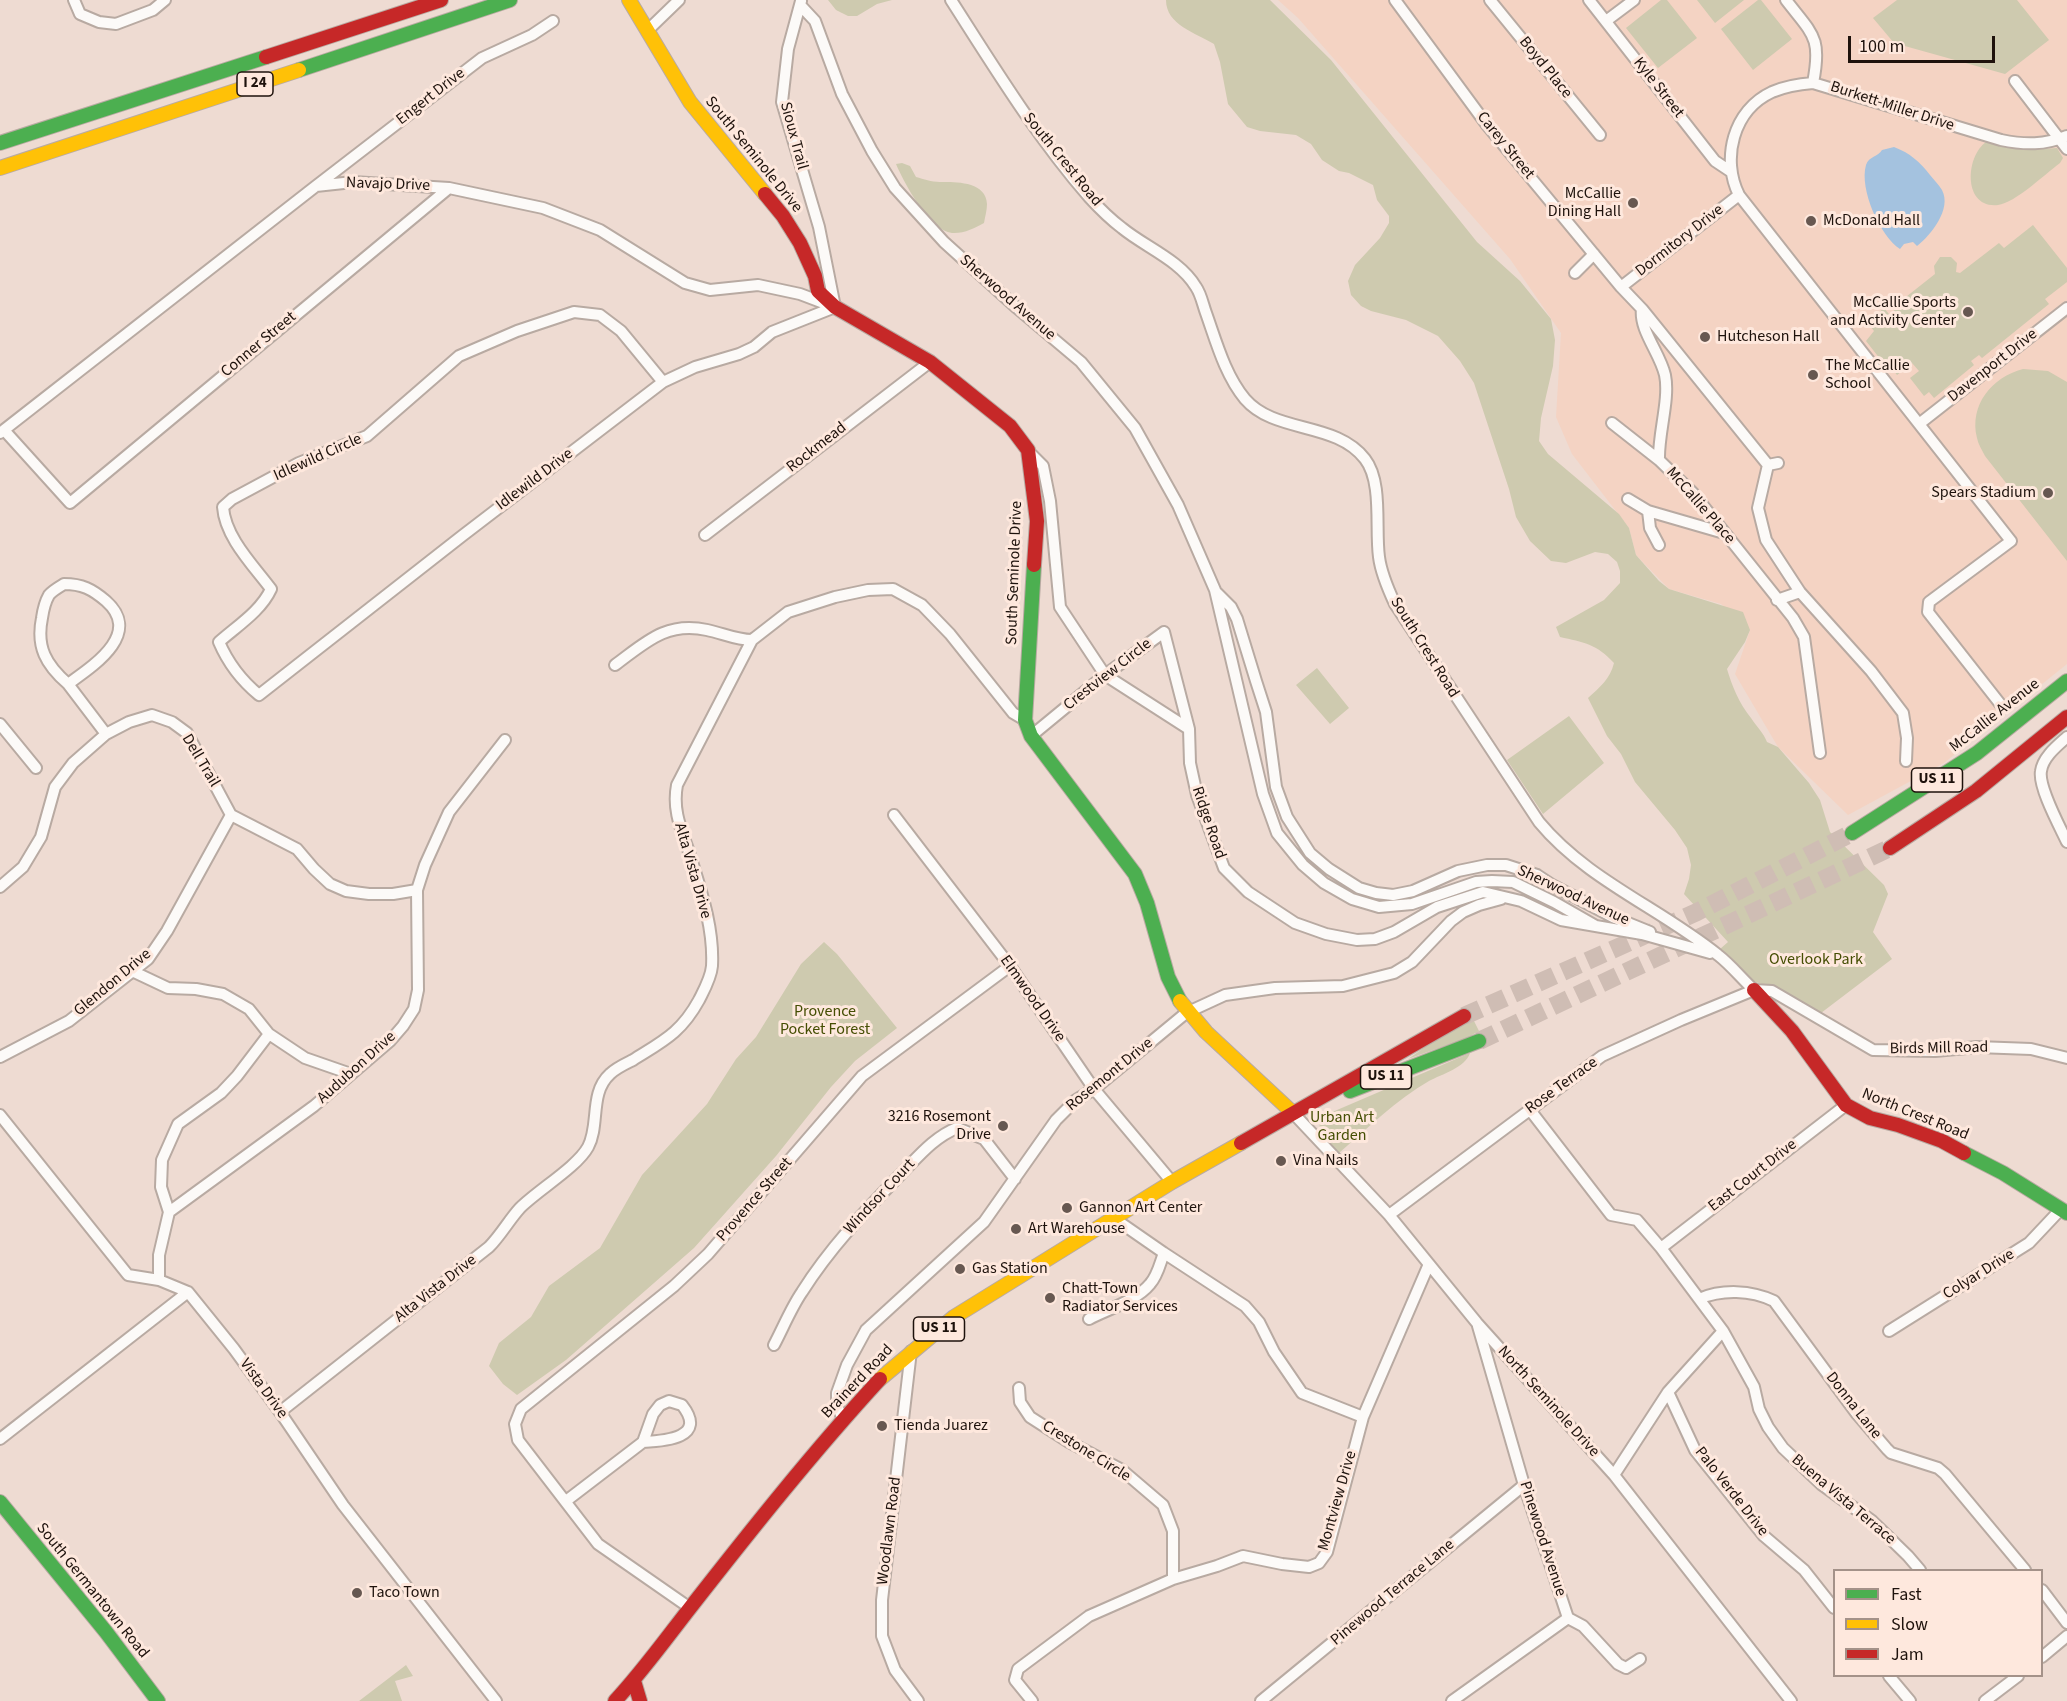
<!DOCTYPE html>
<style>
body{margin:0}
#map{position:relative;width:2067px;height:1701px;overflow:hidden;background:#eedbd2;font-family:"Source Sans 3",sans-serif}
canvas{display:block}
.legend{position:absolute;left:1833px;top:1569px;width:210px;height:108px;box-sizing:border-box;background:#fee8dd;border:2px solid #a49289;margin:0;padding:8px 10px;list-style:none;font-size:18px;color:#1e120c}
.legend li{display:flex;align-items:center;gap:12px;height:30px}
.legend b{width:30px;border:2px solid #a49289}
.scale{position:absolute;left:1848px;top:36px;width:147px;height:27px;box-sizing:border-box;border:3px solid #1e120c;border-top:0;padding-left:8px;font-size:18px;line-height:21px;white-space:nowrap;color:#1e120c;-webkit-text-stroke:4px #fee8dd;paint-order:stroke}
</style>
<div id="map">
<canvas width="2067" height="1701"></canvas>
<ul class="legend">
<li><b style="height:8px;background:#4caf50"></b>Fast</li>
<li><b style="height:8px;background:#ffc107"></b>Slow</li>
<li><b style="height:8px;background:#c62828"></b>Jam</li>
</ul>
<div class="scale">100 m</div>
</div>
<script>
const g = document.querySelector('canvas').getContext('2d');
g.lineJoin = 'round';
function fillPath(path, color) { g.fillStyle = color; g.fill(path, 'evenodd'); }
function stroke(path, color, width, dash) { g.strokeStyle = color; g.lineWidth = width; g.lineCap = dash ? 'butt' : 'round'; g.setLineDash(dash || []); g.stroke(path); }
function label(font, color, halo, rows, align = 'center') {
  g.font = font + ' "Source Sans 3",sans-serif'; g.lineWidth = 6; g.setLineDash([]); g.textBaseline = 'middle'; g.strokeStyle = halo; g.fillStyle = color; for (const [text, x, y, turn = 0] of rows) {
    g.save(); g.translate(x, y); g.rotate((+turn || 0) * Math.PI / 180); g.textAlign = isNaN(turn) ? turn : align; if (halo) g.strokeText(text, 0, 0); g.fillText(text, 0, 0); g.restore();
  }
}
fillPath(new Path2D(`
 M1278,0H2067V664L1944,763L1848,815L1778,747L1735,674L1750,630L1721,604L1669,589L1636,555L1629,528L1572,454L1556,417L1561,333L1510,259L1298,18Z`), '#f4d3c3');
fillPath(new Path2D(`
 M828,0H892L877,4L857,16H848L836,10Z
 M1166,0H1270L1331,60L1477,242L1520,281L1551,319L1555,340L1553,366L1541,418L1539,441L1548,454L1619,514L1629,528L1636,555L1659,581L1669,589L1743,612L1750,630L1745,642L1727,669C1732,686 1739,703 1751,718C1757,727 1763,732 1767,742L1778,747L1809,783L1820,800L1830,832L1884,885L1888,894L1873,932L1892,959L1821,1013L1783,991L1753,981L1720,949L1728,942L1684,894L1689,879L1691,865L1687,848L1675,830L1635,782L1621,754L1607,736L1588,698C1600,687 1610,679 1614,663C1597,644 1583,642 1560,637L1556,627L1604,600L1620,583V571L1617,562L1608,554L1595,552L1566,563L1551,561L1530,541L1516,517L1509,489L1474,383L1460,361L1438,336L1406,320L1371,311L1361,306L1351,295L1348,281L1355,265L1380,238L1389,223V216L1377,200L1373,185L1349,173L1339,171L1322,160L1311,144L1296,135L1260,131L1247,127L1228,104L1220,62L1214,44C1196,33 1166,25 1166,0Z
 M1661,0H1667L1697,38L1658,68L1626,28Z
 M1697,0H1744L1715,23Z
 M1758,0H1761L1792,39L1753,70L1721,29Z
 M1897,0H2017L2049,40L2005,74L1894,43L1873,18Z
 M1986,142L2030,150L2057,148L2063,158L2060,163C2045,174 2015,203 1998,205C1963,209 1965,157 1986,142Z
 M902,163L910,166L916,177C924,179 931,182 940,182C955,182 986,181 987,204C987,210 985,217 984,223C975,228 963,234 952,233C930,231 904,183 896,164Z
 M2033,225L2067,268V282L2045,299L2049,304L1982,358L1979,355L1971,361L1974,365L1934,398L1929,392L1924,396L1910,378L1919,371L1912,363L1897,375L1891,367L1888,369L1866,341L1874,331L1867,322L1884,308L1893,319L1898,315L1892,308L1935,274L1934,266L1940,257H1951L1957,263L1956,272L1960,273L1999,243L2004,248Z
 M2023,369L2048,371L2067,382V561L1985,456C1982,450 1978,444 1977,438C1969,405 1992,377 2023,369Z
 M1317,668L1349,708L1330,724L1296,685Z
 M1569,716L1604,763L1543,814L1507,760Z
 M824,942L837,954L897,1028L855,1061L831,1087L776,1156L694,1248L566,1360L517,1395L503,1384L489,1366L499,1343L531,1317L549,1286L600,1248L642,1175L707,1104L736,1059L756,1037L801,964Z
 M1473,1019L1479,1031L1467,1038L1408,1059L1451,1029Z
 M1470,1053C1465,1068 1442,1074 1429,1081C1396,1100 1368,1128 1339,1153C1330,1143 1312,1130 1323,1116Z
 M406,1665L413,1676L395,1681L402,1701H359Z`), '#cecaaf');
fillPath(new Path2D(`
 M1894,147C1910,153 1920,162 1930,175C1934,180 1939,185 1942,190C1952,209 1931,235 1917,246L1913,242L1904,244L1900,249C1880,236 1859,189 1866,165C1869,156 1878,157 1882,150Z`), '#a4c2df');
stroke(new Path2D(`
 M1464,1016L1697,912L1852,833
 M1479,1041L1890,848`), '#cfbdb4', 18, [18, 9]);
const street = new Path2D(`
 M74,0L80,14L99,22L116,24L153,10L165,0
 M951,0C994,67 1036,136 1089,197C1099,208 1110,219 1122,228C1145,247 1180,260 1196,287C1201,294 1203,305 1206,313C1216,341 1225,375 1245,399C1275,434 1336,421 1365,459C1383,482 1375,529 1379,557C1381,573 1388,589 1395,604L1539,822C1587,880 1660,908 1718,955C1731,965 1742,979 1754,990
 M1395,0L1487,125L1621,287L1642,309L1768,465L1778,463
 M1490,0L1600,135
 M1589,0L1715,161L1730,171
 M1786,0C1813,35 1822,37 1813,83
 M801,1L788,49L782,102L819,227L835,307
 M801,6L815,21L842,94L872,151L895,188L944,242L1017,308L1081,362L1135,428L1178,505L1215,590L1263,794L1277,833L1303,865L1324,883L1352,899L1379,907L1412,904L1476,882L1492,881L1513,882L1554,902L1596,926
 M1606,21L1634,0
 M648,30L679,0
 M2015,81L2067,149
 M316,186L482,58L532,35L553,21
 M1575,273L1594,254
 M1621,287L1739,195
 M1642,309C1639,330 1660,353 1665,375C1670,399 1658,434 1659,460
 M663,382L621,331L600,315L574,312L517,331L459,356L367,436L299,463L232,499L223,507C225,537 253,565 271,589C261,611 237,626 219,642C228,663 242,681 259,695L462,536L663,382L695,367L739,354L754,347L772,332L835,307
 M1612,423L1659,460L1693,493L1793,618L1804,637L1820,753
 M1919,424L2067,308
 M4,430L70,503L449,188
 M0,433L316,186L353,182L449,188L543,208L600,230L685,283L710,290L758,285L800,294L829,305
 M1028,451L1043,466L1050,501L1060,607L1105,675L1189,729L1190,763L1197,795L1224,868L1248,892L1295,923L1326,934L1357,940L1375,939L1394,932L1437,907L1483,892L1521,901L1561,920L1642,934L1710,953
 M1768,465L1758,508L1766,540L1800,592L1871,671L1903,713L1907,738L1906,761
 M1628,499L1648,511L1650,528L1659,545
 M1648,511L1724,533
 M705,535L930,362
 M64,584C82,584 92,589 106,601C143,634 93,666 68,684C46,665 36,647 42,618C43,611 45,602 49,595C52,591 59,587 64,584Z
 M1217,593L1231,607L1237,619L1256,681L1266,712L1276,787L1287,817L1310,853L1329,869L1359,888L1376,893L1393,895L1413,891L1458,871L1487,865H1506L1537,875L1552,885L1613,917L1650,932
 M1777,600L1800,592
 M615,665C645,643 666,621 707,630C722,633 736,640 752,640
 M68,684L106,734
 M2001,705L1928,612L1929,602L2011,541L1739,195C1721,159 1733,110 1772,92C1786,86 1799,84 1813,83L2001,140C2025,145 2045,145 2067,136
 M0,724L36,768
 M1031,736L1105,675L1164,632L1189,729
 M2067,737C2057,746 2043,757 2041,771C2038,787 2060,827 2067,842
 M894,815L1010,966L1094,1089L1172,1182
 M0,887L23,867L41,837L55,787L73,763L106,734L129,722L152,715L172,722L187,733L231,815L297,849L314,869L330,884L346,891L369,894H393L417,890
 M132,971L168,988L196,989L223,994L249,1009L269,1034L305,1058L351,1074
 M0,1057L69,1021L148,959L167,931L231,815
 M1530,1110L1611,1215L1637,1220L1661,1248L1723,1331L1754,1387L1759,1409L1768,1427L1783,1448L1821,1484L1872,1521L1908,1556L1920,1570
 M1293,1113L1389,1215L1477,1323L1614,1475L1791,1701
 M0,1115L128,1275L159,1280L188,1292L234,1349L280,1412L343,1505L496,1701
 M169,1212L161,1187L162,1160L178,1124L221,1093L237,1076L269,1034
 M1389,1215L1602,1056L1681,1020L1754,990L1772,991L1873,1050L1935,1051L1977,1047L2031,1049L2067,1058
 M1115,1219L1164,1253L1245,1306L1259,1322L1274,1352L1302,1393L1363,1417
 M1661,1248L1846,1105
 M159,1280V1255L169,1212L314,1106L390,1041L403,1026L414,1009L418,990L417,890L425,865L449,812L505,740
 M1699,1299C1722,1289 1751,1290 1774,1301L1857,1414L1887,1449L1891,1453L1938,1468L1945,1474L2025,1570
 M1089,1319C1108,1309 1136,1301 1150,1284C1158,1275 1160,1263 1164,1253
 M1889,1331L2029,1243L2061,1209
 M774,1345C783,1328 791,1308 802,1292C829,1249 865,1211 900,1175C918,1157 934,1137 957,1128L984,1139L1015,1179
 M911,1351L882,1600V1636L895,1670L918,1701
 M1019,1388L1020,1402L1030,1417L1069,1442L1122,1470L1163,1505L1173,1531V1579
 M1668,1392L1695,1450L1764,1536L1804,1570L1834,1608
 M280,1412L489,1247C501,1235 509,1220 520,1208C538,1190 577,1167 588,1147C600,1125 589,1093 610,1074C616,1068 625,1064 633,1060C663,1041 681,1033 699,1000C704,990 711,978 712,966C714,928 701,891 690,855C682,831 672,811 677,785L752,640L788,612L835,597L868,590L893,589L922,605L950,634L1013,713L1025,720
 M843,1419L837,1406V1393L847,1365L866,1330L984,1222L1056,1120L1076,1100L1094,1089L1186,1013L1225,995L1275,988L1343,986L1394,973L1412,962L1451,921L1463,912L1479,905L1501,899
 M0,1439L188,1292
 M1614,1475L1668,1392L1723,1331
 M566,1501L643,1442L653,1414L660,1405L669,1401L682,1405C708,1438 665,1441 643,1442
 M2042,1590L2067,1623
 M690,1608L598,1544L518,1440L515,1424L521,1409L674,1286L708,1254L862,1076L1010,966
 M1568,1618L1583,1626L1618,1664L1626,1668L1640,1659
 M2042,1657L2067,1636
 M1889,1676L1910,1701
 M1032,1701L1015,1680L1018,1669L1089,1616L1173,1579L1217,1566L1243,1556L1282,1564L1309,1567L1319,1563L1327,1552L1363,1417L1429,1264
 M1261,1701L1524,1485
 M1452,1701L1568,1618L1524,1485L1478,1326
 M1985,1701L2018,1676`);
const fast = new Path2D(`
 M299,70L510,0
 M0,143L266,57
 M1034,565L1025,720L1031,736L1135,874L1147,903L1168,977L1180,1001
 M1852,833L1977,753L2067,681
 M1350,1091L1479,1041
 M1964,1153L2003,1173L2067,1213
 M0,1502L106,1632L158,1701`);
const slow = new Path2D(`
 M629,0L690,102L765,194
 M0,168L299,70
 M1180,1001L1206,1032L1293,1113
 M880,1379L954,1317L1172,1182L1241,1143`);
const jam = new Path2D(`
 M266,57L441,0
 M765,194L783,216L800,243L815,276L818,291L835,307L930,362L1010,426L1028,450L1037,521L1034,565
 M1890,848L1976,791L2067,717
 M1754,990L1792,1031L1846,1105L1870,1118L1898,1125L1942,1141L1964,1153
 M1241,1143L1464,1016
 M634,1681L640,1701
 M615,1701C642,1672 665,1640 690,1608C751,1530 813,1452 880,1379`);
stroke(street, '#b8aaa2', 14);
stroke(fast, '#b8aaa2', 16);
stroke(slow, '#b8aaa2', 16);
stroke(jam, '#b8aaa2', 16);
stroke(street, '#fcfaf8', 10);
stroke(fast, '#4caf50', 14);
stroke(slow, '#ffc107', 14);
stroke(jam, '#c62828', 14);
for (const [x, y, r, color] of [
 [1633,203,6,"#675851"],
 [1811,221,6,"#675851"],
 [1968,312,6,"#675851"],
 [1705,337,6,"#675851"],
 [1813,375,6,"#675851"],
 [2048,493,6,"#675851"],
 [1003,1126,6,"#675851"],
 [1281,1161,6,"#675851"],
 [1067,1208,6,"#675851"],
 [1016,1229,6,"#675851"],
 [960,1269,6,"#675851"],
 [1050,1298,6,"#675851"],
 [882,1426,6,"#675851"],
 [357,1593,6,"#675851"]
]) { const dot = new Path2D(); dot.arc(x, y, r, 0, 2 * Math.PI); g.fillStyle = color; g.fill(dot); stroke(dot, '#fee8dd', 2); }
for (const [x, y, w] of [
 [255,84,36],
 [1937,780,51],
 [1386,1077,51],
 [939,1329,51]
]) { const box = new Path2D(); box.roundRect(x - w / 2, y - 12, w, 24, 4.5); g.fillStyle = '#fee8dd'; g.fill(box); stroke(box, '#1e120c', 1.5); }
label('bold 15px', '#1e120c', null, [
 ["I 24",255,84],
 ["US 11",1937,780],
 ["US 11",1386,1077],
 ["US 11",939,1329]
]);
label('16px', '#1e120c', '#fee8dd', [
 ["Boyd Place",1545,68,51],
 ["Kyle Street",1658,88,52],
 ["Engert Drive",431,97,-38],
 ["Burkett-Miller Drive",1892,107,18],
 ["Sioux Trail",793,136,75],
 ["Carey Street",1505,146,51],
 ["South Seminole Drive",753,155,51],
 ["South Crest Road",1062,160,51],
 ["Navajo Drive",388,185,2],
 ["Dormitory Drive",1680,241,-38],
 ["Sherwood Avenue",1007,298,41],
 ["Conner Street",259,345,-40],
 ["Davenport Drive",1993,366,-38],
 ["Rockmead",817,448,-38],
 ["Idlewild Circle",318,458,-24],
 ["Idlewild Drive",535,480,-37],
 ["McCallie Place",1700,506,49],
 ["South Seminole Drive",1015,573,-88],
 ["South Crest Road",1424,648,58],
 ["Crestview Circle",1108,675,-38],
 ["McCallie Avenue",1995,716,-38],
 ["Dell Trail",200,761,59],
 ["Ridge Road",1208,823,71],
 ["Alta Vista Drive",692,871,74],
 ["Sherwood Avenue",1573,896,25],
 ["Glendon Drive",113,983,-40],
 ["Elmwood Drive",1032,999,55],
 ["Birds Mill Road",1939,1049,-1],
 ["Audubon Drive",357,1068,-42],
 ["Rosemont Drive",1110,1075,-39],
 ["Rose Terrace",1562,1086,-36],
 ["North Crest Road",1915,1115,22],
 ["East Court Drive",1753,1176,-38],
 ["Windsor Court",880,1197,-47],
 ["Provence Street",755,1200,-49],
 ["Colyar Drive",1979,1275,-32],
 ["Alta Vista Drive",436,1289,-38],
 ["Brainerd Road",858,1382,-46],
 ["Vista Drive",263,1389,54],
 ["North Seminole Drive",1548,1402,48],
 ["Donna Lane",1853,1406,52],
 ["Crestone Circle",1086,1452,32],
 ["Palo Verde Drive",1731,1492,52],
 ["Buena Vista Terrace",1843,1500,40],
 ["Montview Drive",1338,1501,-74],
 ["Woodlawn Road",890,1531,-83],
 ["Pinewood Avenue",1542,1539,72],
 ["South Germantown Road",92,1591,51],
 ["Pinewood Terrace Lane",1393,1593,-40]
]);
label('16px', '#1e120c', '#fee8dd', [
 ["McCallie",1621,194,"right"],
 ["Dining Hall",1621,212,"right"],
 ["McDonald Hall",1823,221],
 ["McCallie Sports",1956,303,"right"],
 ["and Activity Center",1956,321,"right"],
 ["Hutcheson Hall",1717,337],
 ["The McCallie",1825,366],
 ["School",1825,384],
 ["Spears Stadium",2036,493,"right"],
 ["3216 Rosemont",991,1117,"right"],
 ["Drive",991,1135,"right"],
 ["Vina Nails",1293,1161],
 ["Gannon Art Center",1079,1208],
 ["Art Warehouse",1028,1229],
 ["Gas Station",972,1269],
 ["Chatt-Town",1062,1289],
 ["Radiator Services",1062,1307],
 ["Tienda Juarez",894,1426],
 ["Taco Town",369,1593]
], 'left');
label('16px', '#454e03', '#fee8dd', [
 ["Overlook Park",1816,960],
 ["Provence",825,1012],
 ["Pocket Forest",825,1030],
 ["Urban Art",1342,1118],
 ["Garden",1342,1136]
]);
</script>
